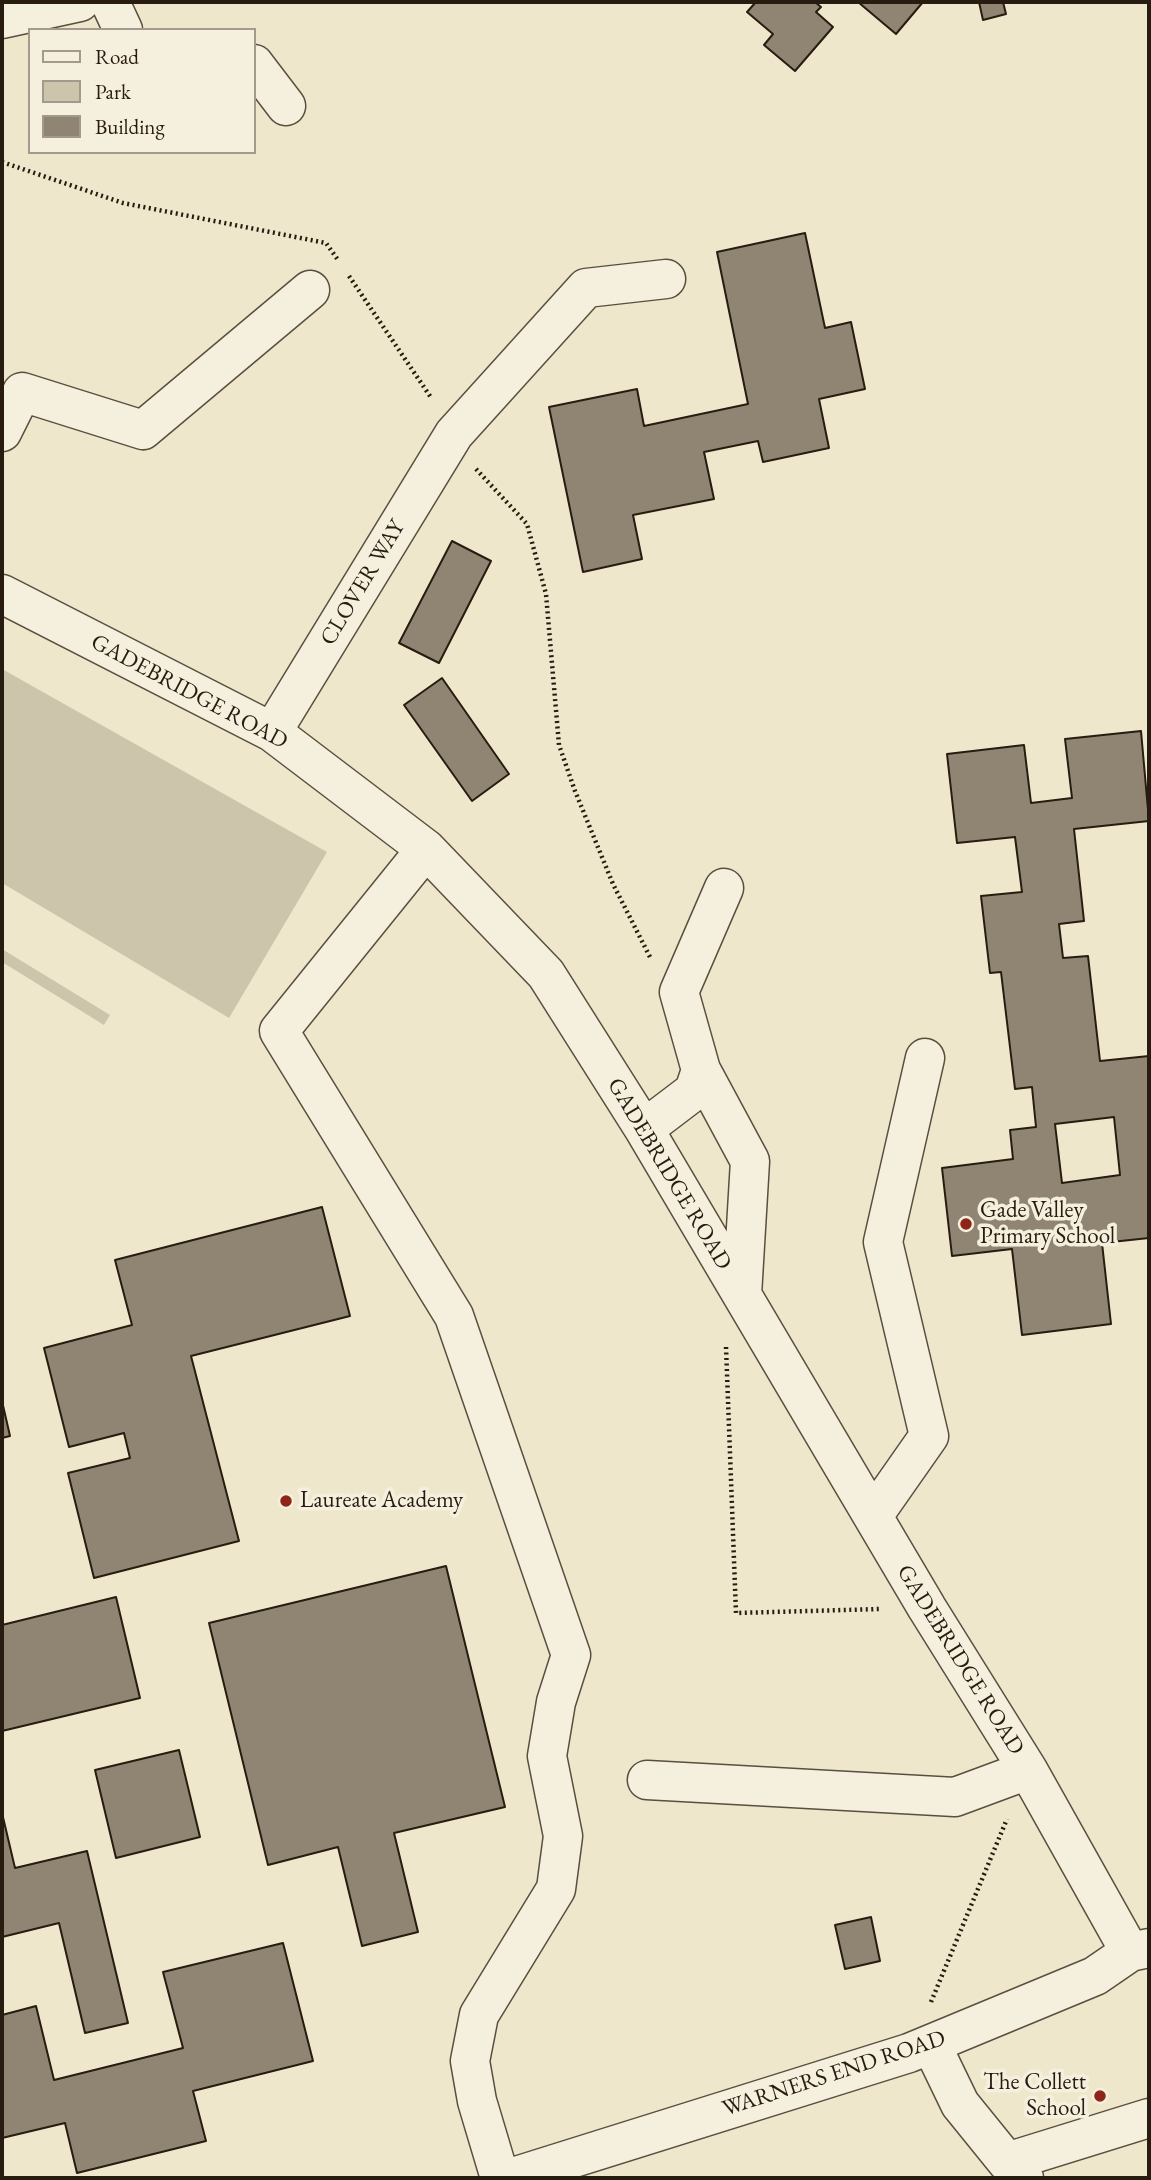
<!DOCTYPE html>
<style>
body{margin:0}
#map{position:relative;width:1151px;height:2180px;overflow:hidden;background:#efe7cc;font-family:"EB Garamond",serif}
canvas{display:block}
.frame{position:absolute;inset:0;border:4px solid #281b10;pointer-events:none}
.legend{position:absolute;left:28px;top:28px;width:228px;height:126px;box-sizing:border-box;background:#f5efde;border:2px solid #a39a8c;margin:0;padding:9px 12px;list-style:none;font-size:21px;color:#281b10}
.legend li{display:flex;align-items:center;gap:14px;height:35px}
.legend b{width:35px;border:2px solid #a39a8c}
</style>
<div id="map">
<canvas width="1151" height="2180"></canvas>
<div class="frame"></div>
<ul class="legend">
<li><b style="height:9px;background:#f5efde"></b>Road</li>
<li><b style="height:19px;background:#cdc4ac"></b>Park</li>
<li><b style="height:19px;background:#8f8572"></b>Building</li>
</ul>
</div>
<script>
const g = document.querySelector('canvas').getContext('2d');
g.lineJoin = 'round';
function fillPath(path, color) { g.fillStyle = color; g.fill(path, 'evenodd'); }
function stroke(path, color, width, dash) { g.strokeStyle = color; g.lineWidth = width; g.lineCap = dash ? 'butt' : 'round'; g.setLineDash(dash || []); g.stroke(path); }
function label(font, color, halo, rows, align = 'center') {
  g.font = font + ' "EB Garamond",serif'; g.lineWidth = 7; g.setLineDash([]); g.textBaseline = 'middle'; g.strokeStyle = halo; g.fillStyle = color; for (const [text, x, y, turn = 0] of rows) {
    g.save(); g.translate(x, y); g.rotate((+turn || 0) * Math.PI / 180); g.textAlign = isNaN(turn) ? turn : align; if (halo) g.strokeText(text, 0, 0); g.fillText(text, 0, 0); g.restore();
  }
}
fillPath(new Path2D(`
 M2,669L327,852L229,1018L2,883Z
 M2,949L110,1015L104,1025L2,962Z`), '#cdc4ac');
const building = new Path2D(`
 M756,2H815L821,7L816,12L833,27L795,71L764,45L773,34L747,12Z
 M858,2H923L896,34Z
 M979,2H1003L1006,14L983,20Z
 M805,233L825,328L851,322L865,389L819,399L829,448L763,462L758,441L704,452L714,499L633,515L642,559L583,572L549,407L637,389L644,426L748,404L717,252Z
 M452,541L491,561L439,663L399,643Z
 M442,678L509,774L472,801L404,705Z
 M1141,731L1149,821L1074,829L1084,921L1059,924L1063,958L1088,956L1100,1061L1149,1056V1238L1102,1243L1111,1324L1022,1335L1012,1249L952,1256L942,1168L1013,1159L1010,1130L1036,1127L1032,1087L1015,1089L1001,972L990,973L981,896L1022,892L1015,837L957,843L947,754L1024,745L1031,803L1072,798L1065,739ZM1114,1117L1120,1175L1062,1183L1055,1124Z
 M322,1207L350,1316L191,1356L239,1541L94,1578L68,1473L130,1458L124,1433L69,1447L44,1348L132,1325L115,1260Z
 M2,1401L10,1436L2,1438Z
 M446,1566L505,1807L394,1833L418,1932L362,1946L338,1847L268,1865L209,1623Z
 M116,1597L140,1698L2,1731V1625Z
 M179,1750L200,1837L116,1858L95,1770Z
 M2,1813L15,1868L87,1851L128,2023L85,2033L59,1923L2,1937Z
 M871,1917L880,1961L845,1969L835,1925Z
 M283,1943L313,2061L193,2091L206,2141L77,2173L65,2123L2,2138V2015L36,2006L54,2080L183,2048L163,1972Z`);
fillPath(building, '#8f8572');
stroke(building, '#281b10', 2);
const minor = new Path2D(`
 M110,2L123,30
 M2,19L80,2
 M254,64L286,106
 M2,432L22,392L143,430L310,290
 M2,594L272,732L426,849L546,974L644,1129L927,1608L1028,1770L1130,1952
 M272,732L454,434L586,288L666,279
 M426,849L279,1031L454,1316L571,1655L556,1702L547,1756L563,1836L556,1889L479,2015L470,2061L477,2101L500,2178
 M701,1070L679,992L724,888
 M644,1129L694,1091L701,1070L750,1161L742,1295
 M873,1516L929,1436L883,1242L925,1058
 M647,1780L955,1797L1028,1770
 M931,2044L960,2104L1007,2162L1024,2178
 M1007,2162L1149,2118
 M510,2178L909,2053L1095,1976L1130,1952L1149,1948`);
stroke(minor, '#5a4e3f', 41);
stroke(new Path2D(`
 M2,162L123,203L326,243L338,260
 M349,276L432,399
 M476,469L527,524L546,594L559,745L575,791L613,884L650,957
 M726,1347L736,1613L881,1609
 M931,2002L1007,1819`), '#281b10', 4.5, [2, 3.5]);
stroke(minor, '#f5efde', 38);
for (const [x, y, r, color] of [
 [966,1224,7,"#8f2418"],
 [286,1501,7,"#8f2418"],
 [1100,2096,7,"#8f2418"]
]) { const dot = new Path2D(); dot.arc(x, y, r, 0, 2 * Math.PI); g.fillStyle = color; g.fill(dot); stroke(dot, '#f5efde', 2.5); }
label('23px', '#281b10', '#f5efde', [
 ["CLOVER WAY",363,583,-59],
 ["GADEBRIDGE ROAD",189,692,28],
 ["GADEBRIDGE ROAD",669,1174,59],
 ["GADEBRIDGE ROAD",960,1660,58],
 ["WARNERS END ROAD",834,2074,-18]
]);
label('23px', '#281b10', '#f5efde', [
 ["Gade Valley",980,1211],
 ["Primary School",980,1237],
 ["Laureate Academy",300,1501],
 ["The Collett",1086,2083,"right"],
 ["School",1086,2109,"right"]
], 'left');
</script>
